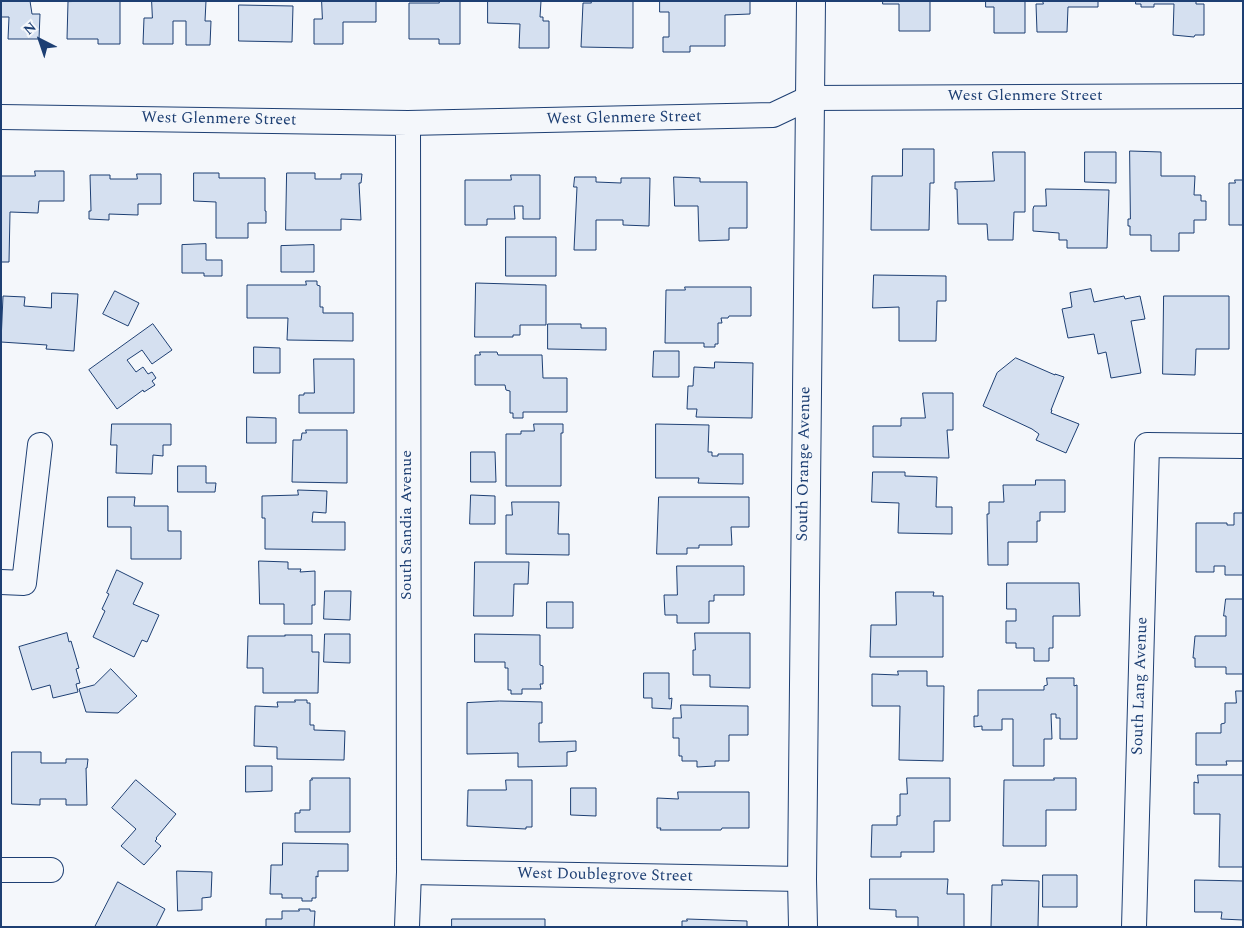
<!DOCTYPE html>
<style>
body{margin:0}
#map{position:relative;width:1244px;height:928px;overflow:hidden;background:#f4f7fb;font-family:Spectral,serif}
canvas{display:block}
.frame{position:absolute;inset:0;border:2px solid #1d3f73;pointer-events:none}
.north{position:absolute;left:15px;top:15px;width:50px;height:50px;-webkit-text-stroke:4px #f4f7fb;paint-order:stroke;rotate:319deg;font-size:14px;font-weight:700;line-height:20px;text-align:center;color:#1d3f73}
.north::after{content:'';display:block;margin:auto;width:18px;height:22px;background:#1d3f73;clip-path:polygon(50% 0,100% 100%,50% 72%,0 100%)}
</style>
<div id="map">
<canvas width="1244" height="928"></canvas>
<div class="frame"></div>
<div class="north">N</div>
</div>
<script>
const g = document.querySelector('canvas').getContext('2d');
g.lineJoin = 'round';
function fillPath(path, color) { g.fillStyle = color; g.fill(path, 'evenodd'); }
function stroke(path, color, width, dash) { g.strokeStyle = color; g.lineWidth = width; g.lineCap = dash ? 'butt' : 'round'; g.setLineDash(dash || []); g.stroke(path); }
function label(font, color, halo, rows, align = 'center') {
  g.font = font + ' Spectral,serif'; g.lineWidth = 4; g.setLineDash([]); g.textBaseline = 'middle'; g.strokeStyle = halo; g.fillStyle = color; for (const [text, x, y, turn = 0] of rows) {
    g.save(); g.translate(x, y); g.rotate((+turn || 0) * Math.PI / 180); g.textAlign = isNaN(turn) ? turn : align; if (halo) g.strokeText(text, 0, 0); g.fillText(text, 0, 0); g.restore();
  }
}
const building = new Path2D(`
 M1,1H30L32,14H40L39,39H8L9,17H1Z
 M98,1H120V44H98V39H67L68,2Z
 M152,1H206L205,21H211L210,45H186V21H173V44H143L144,18H152Z
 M322,1H376V22H343V44H314V19H322Z
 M439,1H460V44H439V39H409V3H439Z
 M488,1H541L540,17H543V21H549V48H519L520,24L488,23Z
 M591,1H633V48L581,47L583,3H591Z
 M660,1H750V14L725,15V46H690V52H663V37H669V12H660Z
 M883,1H930V31H899V4H883Z
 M986,1H1025V33H994V7H986Z
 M1043,1H1098V7H1068L1067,32H1037L1036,4H1043Z
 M1136,1H1196V4H1204V35H1195L1194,37L1173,35L1174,4H1154V7H1141V4H1136Z
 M239,5L293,6L292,42L239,41Z
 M903,149H934V183H930L929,230H871L872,176H902Z
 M1130,151L1161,152V176H1195L1194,195H1201V201H1206V220H1194V233H1179V251H1151V235H1130V226H1128V219H1130Z
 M993,152H1025V212H1014L1013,240H988L987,224H958L957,189H955V182L994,181Z
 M1085,152H1116V183L1085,182Z
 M35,171H64V201H39L38,213L10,212L9,262H1V176H35Z
 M194,173H219V178H265V211H266V223H248V238H216V202L194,201Z
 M287,173H315V179H341V174H362L361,183H359L361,220L341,219V230H286Z
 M137,174H161V204H138V215L109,214V220L89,219V211H91L90,175H110V179H137Z
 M511,175H540V219H523V206H514L515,219H487V225H465V180H511Z
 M575,177H596V182L621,183V178H650L649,226L623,225V220H596V250H574L577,187H574Z
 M674,177L700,178V182H747V228H729V240L699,241L698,206H675Z
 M1235,180H1243V225H1229V183H1235Z
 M1046,189L1109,190L1107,248H1067V240H1059V233L1033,231V209L1034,206H1046Z
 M506,237H556V276H506Z
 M206,244V260H222V276H204V273H182V245Z
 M314,245V272H281V246Z
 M874,275L946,276V301H937L936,341H899V307L873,308Z
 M306,281H317V285L320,286V307H323V313H353V341L287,340L288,318H247V285H306Z
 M476,283L546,285V325H520V335H513V337H475Z
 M685,287H751V316H729L728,318H721L722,323H718V344H715V347H704V343H665L666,290H685Z
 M1091,289L1094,302L1124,296L1125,299L1140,296L1145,319L1131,321L1141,373L1111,378L1106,352L1098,354L1094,334L1068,338L1062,309L1072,307L1070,293Z
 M115,291L139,303L128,326L103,314Z
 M52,293L78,294L74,351L46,349L47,345L1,342L3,296L25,297L24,306L51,308Z
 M1164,296H1229V349H1196L1195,375L1163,374Z
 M153,324L172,350L152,364L142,350L127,360L136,372L143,367L148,374L152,372L156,378L152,381L155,385L144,392L143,390L117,409L89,370Z
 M548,324H581V328H606V350L548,349Z
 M254,347L280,348V373H254Z
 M654,351H679V377H653Z
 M480,352H497L498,355H542L543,378H567V412H523V418H513V413H510V391L506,390L505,385H475V355H480Z
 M1016,358L1055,375V374L1064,377L1051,410H1052L1051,413L1079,424L1066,453L1036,440L1039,434L1032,429L983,406L997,373Z
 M314,359H354V413H299V395H304V393H314Z
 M715,362L753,363L752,418L696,417L697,409H687L688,386H693L694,367L714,368Z
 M923,393H953V430H947L949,458L873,457V426H901V418H925Z
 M247,417L276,418V443H247Z
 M112,424H171V445H163V456L153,455L152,474L116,473L117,445H111Z
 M534,424H563V433H561V486H506V434H521V431H534Z
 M656,424L709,425L708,452H712V456H718V454H743V484L698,483L699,478H656Z
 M306,430H347V483L292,482L293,440H301L302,433H306Z
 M471,452H495L496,482H471Z
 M178,466H206V483H216L215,492H178Z
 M873,472H905V476L937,477L936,507H952V534L898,533L899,503L872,502Z
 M1036,480H1065V512H1040V521H1037V542H1008V565H988L987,514H989V502H1004L1003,485H1035Z
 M1243,487V575H1225V566H1214V572H1196V523H1227V525H1234V513H1242Z
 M298,490L327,491L326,513L313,512L312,522H345V550L265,549V518H262V496L298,495Z
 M471,495L495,496V524H470Z
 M108,497H135L134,506H168V531H181V559H131V527H108Z
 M659,497H749V527H731L732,545H699V548H687V554H657Z
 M512,502H559L558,534H569V555L506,554V515H512Z
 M259,561L288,562V569H301L300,572L315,571V605H312V624H284V604H260Z
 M475,562H529L528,584H514L513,616H474Z
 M677,566H744V595H714V601H709V623H677V615H665L664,595H677Z
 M117,570L143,583L133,604L159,615L147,642L142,640L134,657L93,637L105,611L102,609L109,594L107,593Z
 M1007,583H1079L1080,616H1053V648H1049V661H1034V648H1016V643H1006V621H1016V609H1007Z
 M325,591H351L350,620L324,619Z
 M896,592H934L933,596H943V657H870L871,625H896Z
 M1226,599H1243V674H1226V667H1195V658H1193L1195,636H1226V616H1224Z
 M547,602H573V628H547Z
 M67,633L69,642L71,641L79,668L76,669L80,683L76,684L78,692L53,698L50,685L32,690L19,647Z
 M695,633H750V688L710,687V675H693V650H695Z
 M325,634H350V663L324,662Z
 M475,634L540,635V665L543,666V684H540L541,689H522V694H511V690H508V668H505V662H475Z
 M285,635H312V652H319L318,693H263V668H247L248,636H285Z
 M111,669L137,696L118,713L86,712L79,689L94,685Z
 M898,671H927V686H944L943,761L899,760L900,706H872V674L898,675Z
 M644,673H669V699L672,698L671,709L652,708V698H644Z
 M1047,678H1074V686L1077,685V739H1060V718H1056V714H1051L1052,739H1044V766H1013V719H1002V730H982V726L974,727V716H978V690H1044V686L1047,685Z
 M1236,691H1243V761H1226L1227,765H1196V733H1221V724L1225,723V703H1236Z
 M295,700H307V703H310V725H314V730L345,731L344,760L277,759V747L254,746L255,706L278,707L277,702H295Z
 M500,701L542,702V723H539V742L576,741V751L567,752V766L518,767V753L467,754V703Z
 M681,705L748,706V735H729V761H715V766L697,767V761H682V756H679V738H673V718H681Z
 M12,752H41V763H66V759H88L87,768H86L87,805H66V799H40V805L12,804Z
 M246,766H272V791L246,792Z
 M1198,775H1243V867H1219L1220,814H1194V782L1198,783Z
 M312,778H350V832H295V813H300V810H310V780H312Z
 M907,778H950V821H934V852H901V857H871L872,825H897V816H900V794H907Z
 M1054,778H1076V810H1046V846H1003L1004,780H1054Z
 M136,780L176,814L156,838L157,839L155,841L161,846L144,865L121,846L136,829L112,808Z
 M506,780H532V827H526V829L467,826L468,790H506Z
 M571,788H596V816L571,815Z
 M678,792H749V828H722L721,830H660L661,828H657V798L678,799Z
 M283,843L348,844V871H318V877L316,876V898H312V901H302V898H282V894H270L271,865H282Z
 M177,871L212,872L211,897L202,898V910L178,911Z
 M1043,875H1077V907H1043Z
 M870,879H948L947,894H964V927H918V917H896V910L870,909Z
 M1002,880L1039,881L1038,927H991L992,885H1002Z
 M1195,880L1243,881V920L1221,919L1222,912H1195Z
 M118,882L165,909L156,927H95Z
 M299,909H310V911H315L314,927H266V919H282V911H299Z
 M452,919H545V927H452Z
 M687,919L747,921V927H682V921H687Z`);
fillPath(building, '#d5e0f0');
stroke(building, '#1d3f73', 1);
const minor = new Path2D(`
 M1,117L408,123L773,115L809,98L1243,96
 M1,582L24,583L40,445
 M1,870H51
 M409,872L802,879
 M407,927L409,872L408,123
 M1134,927L1147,445L1243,446`);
const tertiary = new Path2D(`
 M803,927L802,879L811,1`);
stroke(minor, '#1d3f73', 26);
stroke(tertiary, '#1d3f73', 30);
stroke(minor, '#f4f7fb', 24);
stroke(tertiary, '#f4f7fb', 28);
label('16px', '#1d3f73', '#f4f7fb', [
 ["West Glenmere Street",1025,97],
 ["West Glenmere Street",624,119,-1],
 ["West Glenmere Street",219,120,1],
 ["South Orange Avenue",805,464,-89],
 ["South Sandia Avenue",408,525,-90],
 ["South Lang Avenue",1141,686,-88],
 ["West Doublegrove Street",605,876,1]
]);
</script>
